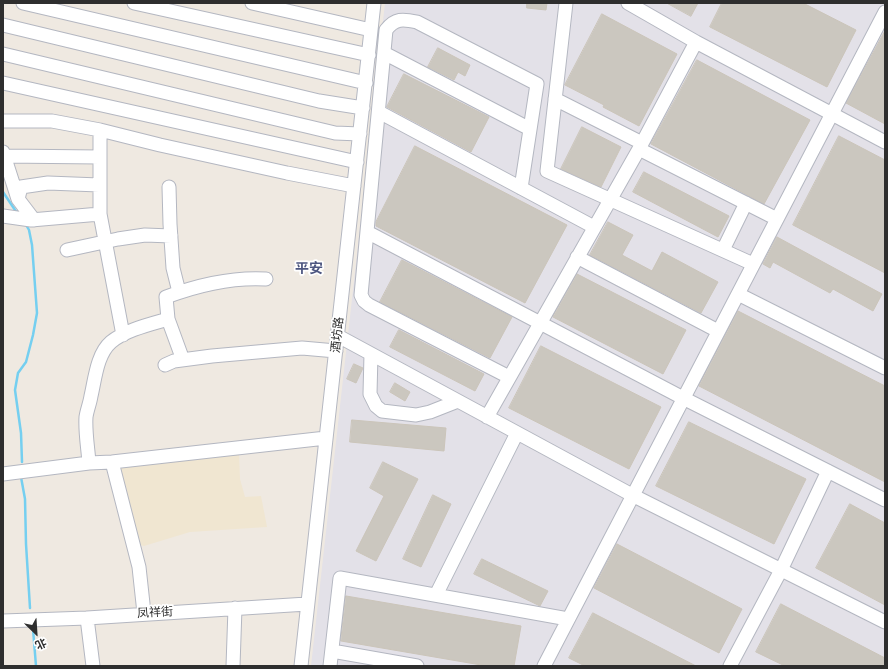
<!DOCTYPE html>
<meta charset="utf-8">
<style>
body{margin:0}
#map{position:relative;width:888px;height:669px;overflow:hidden;background:#efe9e1;font-family:"Space Grotesk","Noto Sans SC",sans-serif}
canvas{display:block}
.frame{position:absolute;inset:0;border:4px solid #2e2e2e;pointer-events:none}
.north{position:absolute;left:16px;top:613px;width:40px;height:40px;-webkit-text-stroke:3px #fff;paint-order:stroke;rotate:155deg;font-size:11px;font-weight:700;line-height:16px;text-align:center;color:#2e2e2e}
.north::after{content:'';display:block;margin:auto;width:14px;height:18px;background:#2e2e2e;clip-path:polygon(50% 0,100% 100%,50% 72%,0 100%)}
</style>
<div id="map">
<canvas width="888" height="669"></canvas>
<div class="frame"></div>
<div class="north">北</div>
</div>
<script>
const g = document.querySelector('canvas').getContext('2d');
g.lineJoin = 'round';
function fillPath(path, color) { g.fillStyle = color; g.fill(path, 'evenodd'); }
function stroke(path, color, width, dash) { g.strokeStyle = color; g.lineWidth = width; g.lineCap = dash ? 'butt' : 'round'; g.setLineDash(dash || []); g.stroke(path); }
function label(font, color, halo, rows, align = 'center') {
  g.font = font + ' "Space Grotesk","Noto Sans SC",sans-serif'; g.lineWidth = 3.5; g.setLineDash([]); g.textBaseline = 'middle'; g.strokeStyle = halo; g.fillStyle = color; for (const [text, x, y, turn = 0] of rows) {
    g.save(); g.translate(x, y); g.rotate((+turn || 0) * Math.PI / 180); g.textAlign = isNaN(turn) ? turn : align; if (halo) g.strokeText(text, 0, 0); g.fillText(text, 0, 0); g.restore();
  }
}
fillPath(new Path2D(`
 M385,3H885V666H311Z`), '#e3e1e8');
fillPath(new Path2D(`
 M239,453L240,479L245,497L261,496L267,527L190,532L144,546L140,545L138,542L117,467Z`), '#f0e6d1');
stroke(new Path2D(`
 M3,192L17,213
 M22,462L21,433L15,390L18,373L26,362L33,335L37,313L32,245L29,230L25,223
 M21,477L25,499L26,544L30,608
 M33,629L36,666`), '#75cff0', 2.5);
const building = new Path2D(`
 M527,3H547L546,10L527,8Z
 M667,3H698L691,16Z
 M722,3H803L856,30L827,87L710,27Z
 M602,14L677,54L639,126L603,107L604,105L565,85Z
 M885,31V124L846,103Z
 M438,48L470,65L465,76L458,72L454,80L428,67Z
 M697,60L810,120L764,204L651,144Z
 M404,74L489,117L471,152L387,107Z
 M582,127L621,147L601,187L561,169Z
 M839,136L885,160V273L793,225Z
 M415,146L567,225L525,303L376,226V222Z
 M644,172L729,216L718,237L633,192Z
 M608,222L633,235L622,255L652,271L662,252L718,282L701,313L590,255Z
 M777,237L882,294L873,311L833,289L830,293L773,262L770,268L763,264Z
 M402,260L512,317L490,358L380,302Z
 M577,274L686,330L663,374L553,317Z
 M738,311L885,386V482L699,386Z
 M399,330L484,374L475,391L390,347Z
 M541,346L661,407L629,469L509,408Z
 M354,364L363,368L356,383L347,379Z
 M395,383L410,392L405,401L390,392Z
 M352,420L446,428L444,451L350,442Z
 M689,422L806,479L774,544L656,486Z
 M383,462L418,479L376,561L356,551L384,496L370,488Z
 M433,495L451,504L421,567L403,559Z
 M850,504L885,523V605L816,568Z
 M617,544L742,609L719,653L594,588Z
 M482,559L548,591L540,606L474,574Z
 M346,596L521,626L514,666H487L341,641Z
 M781,604L885,658V666H785L756,652Z
 M593,613L696,666H585L569,658Z`);
fillPath(building, '#cbc7bf');
stroke(building, '#cbc5ba', 1);
const minor = new Path2D(`
 M23,3L366,83
 M134,3L369,55
 M252,3L371,30
 M566,3L547,171L753,264
 M628,3L696,42L885,142
 M3,25L319,101L363,108
 M384,53L530,129
 M3,54L335,133L360,134
 M3,83L357,162
 M555,99L642,143
 M379,112L594,227
 M3,121H52L100,130L160,145L287,173L354,186
 M100,130V214L123,335
 M639,149L777,219
 M3,152L18,199L34,220
 M3,156L100,157
 M169,187L170,224L173,268L179,292
 M18,199L21,187L48,183L99,185
 M3,216L31,220L100,214
 M367,232L683,398L885,500
 M67,250L118,239L145,235L171,236
 M723,250L746,203
 M577,257L718,331
 M738,294L885,368
 M338,336L632,495L885,622
 M371,354L370,394L376,406L382,411L416,415L430,412L458,401
 M183,360L168,319L166,297C198,285 232,277 266,279
 M165,365L174,361L212,356L302,348L336,351
 M509,377L369,305L364,301L361,295L386,30C395,18 403,19 417,22L537,84L521,188
 M487,417L639,149L696,42
 M112,462L139,567L144,613
 M89,463C88,448 85,432 86,417C87,410 90,403 91,396C95,379 97,354 111,342C125,330 151,324 168,319
 M3,474L89,463L112,462L326,438
 M436,595L517,433
 M87,618L93,666
 M3,621L87,618L307,604
 M332,651L417,666
 M233,666L235,608
 M301,666L374,3
 M330,666L340,578L568,619
 M544,666L885,12
 M730,666L781,570L828,471`);
stroke(minor, '#b4b7c1', 15);
stroke(minor, '#fff', 13);
label('12px', '#2e2e2e', '#fff', [
 ["酒坊路",338,335,-84],
 ["凤祥街",155,613,-3]
]);
label('bold 14px', '#4d5680', '#fff', [
 ["平安",309,269]
]);
</script>
